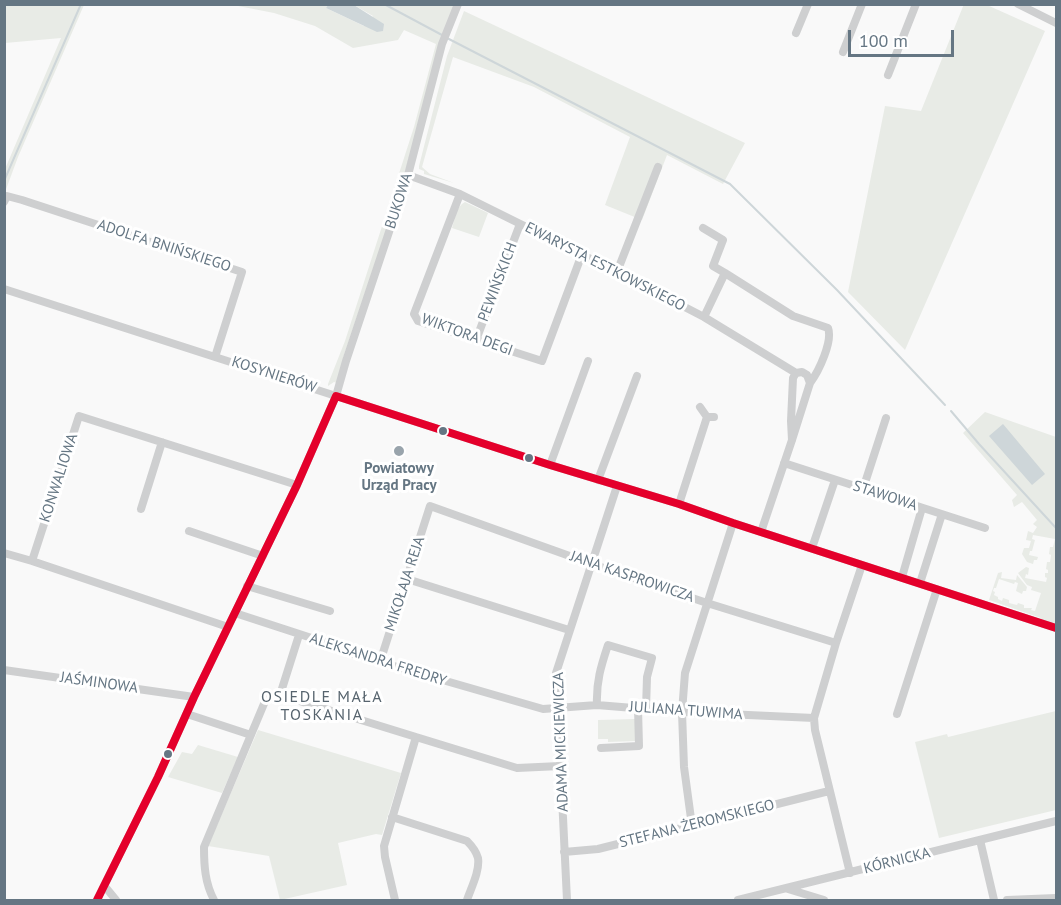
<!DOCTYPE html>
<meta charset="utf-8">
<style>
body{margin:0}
#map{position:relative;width:1061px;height:905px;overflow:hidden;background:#f9f9f9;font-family:"PT Sans",sans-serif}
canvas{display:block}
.frame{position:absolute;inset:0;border:6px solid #657683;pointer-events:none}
.scale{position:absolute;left:848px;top:30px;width:106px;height:27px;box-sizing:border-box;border:3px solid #657683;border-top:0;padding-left:8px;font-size:18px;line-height:21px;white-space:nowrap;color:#657683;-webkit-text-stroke:4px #fff;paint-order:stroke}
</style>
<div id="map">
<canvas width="1061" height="905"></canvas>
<div class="frame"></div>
<div class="scale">100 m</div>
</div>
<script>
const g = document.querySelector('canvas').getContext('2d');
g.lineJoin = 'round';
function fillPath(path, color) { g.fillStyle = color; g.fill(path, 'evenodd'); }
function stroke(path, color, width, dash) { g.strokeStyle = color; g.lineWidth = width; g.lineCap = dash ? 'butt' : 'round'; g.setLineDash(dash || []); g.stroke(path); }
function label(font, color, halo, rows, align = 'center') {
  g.font = font + ' "PT Sans",sans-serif'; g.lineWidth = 6; g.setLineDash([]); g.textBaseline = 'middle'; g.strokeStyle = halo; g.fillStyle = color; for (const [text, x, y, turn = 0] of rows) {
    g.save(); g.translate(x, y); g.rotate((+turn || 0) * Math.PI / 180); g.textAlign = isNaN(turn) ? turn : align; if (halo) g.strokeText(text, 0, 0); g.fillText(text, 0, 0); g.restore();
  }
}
fillPath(new Path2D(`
 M964,4L987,5L1045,31L905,350L848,292L885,106L921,111Z
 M4,5H84L18,157L5,192V169L61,38L5,43Z
 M233,5H328L326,8L364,26L373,16L354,5H454L439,45L402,184H399L388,215L391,216L344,355L337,383L334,382L328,386V384L345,341L414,127L436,44L404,30L398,40L353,48L315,26L274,13Z
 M464,11L745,143L723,184L667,155L642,220L605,205L630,137L534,87L453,57L422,167L430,174L454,183L424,174V171L419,169V166L447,56Z
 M465,202L488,213L479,237L452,228C455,219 456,206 465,202Z
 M985,412L1056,437V625L1041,620V618L989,600L998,573L1002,572L1001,578L1016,580L1017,575L1027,587L1026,591H1023L1022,594L1016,591L1018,583L1015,582L1014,584L999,579L996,588H994L993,591L995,592L994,595L998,597V599L1002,601L1003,598L1009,600V603L1017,605L1018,603L1024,605V608H1032L1031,610L1035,611L1041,593L1031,590L1032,587L1027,585L1018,573L1026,567L1029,568L1028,575L1026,574L1025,578L1046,582L1047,578L1045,577V573H1048V570L1046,569L1047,562H1050L1051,555L1049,554L1050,547H1053L1055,539L1033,535L1032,539L1035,540L1032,551H1030L1029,555L1038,557L1037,560H1034L1033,564L1027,562L1022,554L1024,548H1029L1031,541L1026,540L1028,531L1033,533L1037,527L1033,524L1037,520L1022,502L1014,507L1012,500L1017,495L963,433Z
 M1056,711V810L939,838L915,742L947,734L948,737Z
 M635,719V741L608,742V739H598V720Z
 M258,730L401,773L382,835L376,834L338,843L347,885L280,900L269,856L208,846Z
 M198,745L238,757L222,793L168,777L182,752L192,754Z`), '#e8ebe6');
fillPath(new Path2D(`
 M328,5H354L384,24L383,31L377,32L326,8Z
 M1003,424L1045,474L1032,485L989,436Z`), '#ced6d9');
stroke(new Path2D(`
 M384,4L442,35
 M447,38L730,184L837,290L945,405
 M4,181L81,4
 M951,411L979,444L1056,528`), '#ced6d9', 2);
stroke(new Path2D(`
 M1018,4L1056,23
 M796,33L808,4
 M843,52L862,4
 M888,75L916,4
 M408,175L460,194L617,272L704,317L796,373
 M460,194L414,314L418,321L542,361L582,254
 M4,202L7,196L22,200L242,272L215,357
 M703,228L723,240L713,266L725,273
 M617,272L658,167
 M4,289L550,465L679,504L733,523L1056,628
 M704,317L725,273L793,316L828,328C833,341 819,371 810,383
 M476,340L520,224
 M700,407L707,417H714
 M784,463L985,528
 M550,465L588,361
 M598,480L637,376
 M863,489L886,418
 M679,504L707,417
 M141,509L162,442
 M189,531L263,556
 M761,532L792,440L810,383L807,375L802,372L796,373L793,378L791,421L792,440
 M812,548L835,480
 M4,553L32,561
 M902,577L922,508
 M407,579L569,630
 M920,583L942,514
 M247,586L330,611
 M235,613L330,644L342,651L543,709L597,705L682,712L814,718
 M228,627L32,561L79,416L297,485
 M380,662L430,506L592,564L707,603L836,643
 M4,670L194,697
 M280,695L416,737
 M597,705C596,682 601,666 608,645L652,658L647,677L646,709
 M187,714L251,735
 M897,714L937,589
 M601,748L639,746L638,708
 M392,817L467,841C472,846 476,851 478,858C480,871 471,888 467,900
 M692,826L684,767L682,712L685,673L733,523
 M980,840L994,900
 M564,852L598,849L829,791
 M850,873L815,730L814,718L836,643L862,565
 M103,888L107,889L116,900
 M788,889L824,900
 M97,900L158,777L194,697L297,485L336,396L346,361L408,175L442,44L458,4
 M214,900C205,883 204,866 204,847L266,699L272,695H280L299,635
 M395,900L385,857L384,846L416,737L517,768L560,766
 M567,900L556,673L617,486
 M738,900L1056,821
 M1007,900L1056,898`), '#cecfd0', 8);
stroke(new Path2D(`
 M97,900L158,777L194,697L297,485L336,396L550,465L679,504L733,523L1056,628`), '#e4002b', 8);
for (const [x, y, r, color] of [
 [443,431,5,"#657683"],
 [399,451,6,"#99a4ac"],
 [529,458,5,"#657683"],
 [168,754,5,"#657683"]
]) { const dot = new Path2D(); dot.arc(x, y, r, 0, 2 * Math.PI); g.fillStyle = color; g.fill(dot); stroke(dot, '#fff', 2); }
label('15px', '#657683', '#fff', [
 ["BUKOWA",399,201,-72],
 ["ADOLFA BNIŃSKIEGO",164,246,18],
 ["EWARYSTA ESTKOWSKIEGO",605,267,27],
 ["PEWIŃSKICH",498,282,-69],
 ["WIKTORA DEGI",467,335,20],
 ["KOSYNIERÓW",274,375,18],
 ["KONWALIOWA",59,478,-72],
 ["STAWOWA",885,496,18],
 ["JANA KASPROWICZA",632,577,19],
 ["MIKOŁAJA REJA",405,584,-72],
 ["ALEKSANDRA FREDRY",378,660,18],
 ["JAŚMINOWA",99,683,8],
 ["JULIANA TUWIMA",686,711,4],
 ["ADAMA MICKIEWICZA",561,742,-92],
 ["STEFANA ŻEROMSKIEGO",697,824,-14],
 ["KÓRNICKA",897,861,-14]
]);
label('bold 15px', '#657683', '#fff', [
 ["Powiatowy",399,469],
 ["Urząd Pracy",399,486]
]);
g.letterSpacing = '1.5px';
label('16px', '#57646e', '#fff', [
 ["OSIEDLE MAŁA",322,697],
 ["TOSKANIA",322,715]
]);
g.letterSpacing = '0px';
</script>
